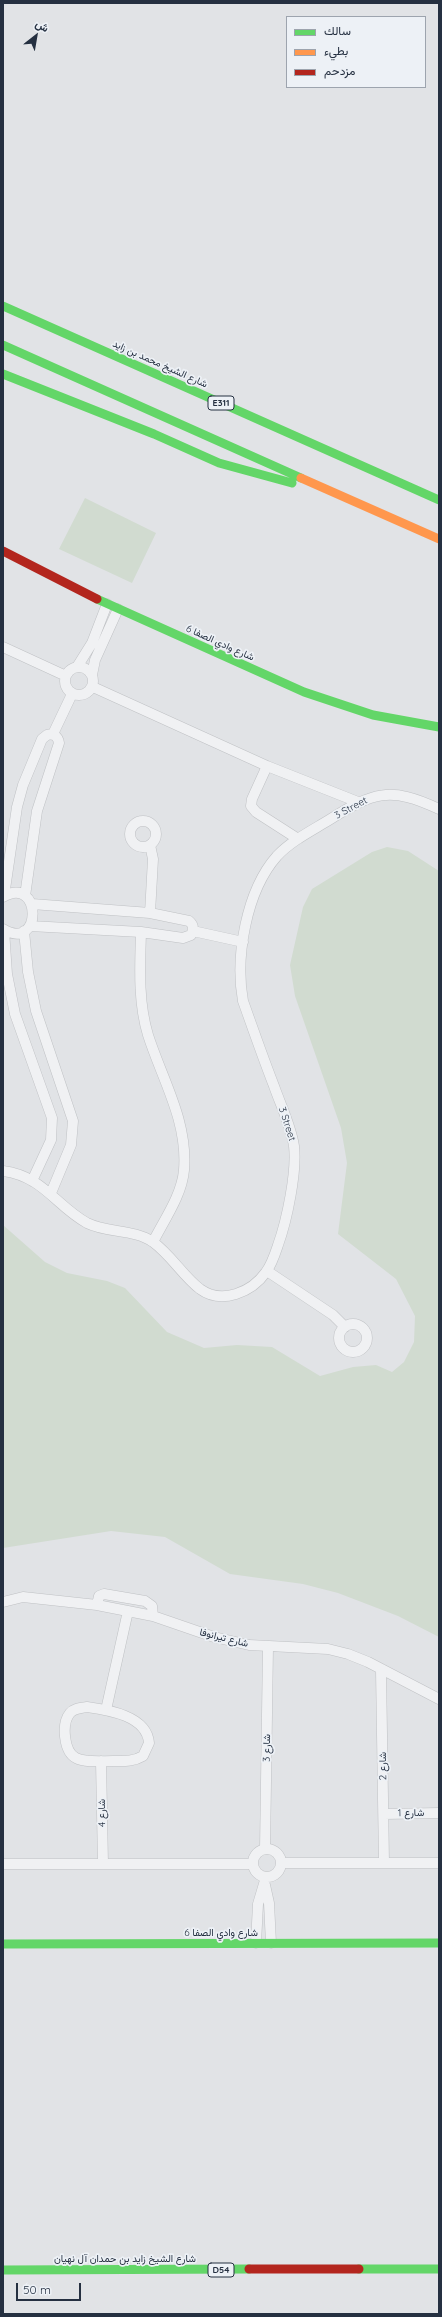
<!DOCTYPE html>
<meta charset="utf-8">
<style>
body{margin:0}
#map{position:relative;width:442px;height:2317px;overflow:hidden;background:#e1e3e6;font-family:Quicksand,Vazirmatn,sans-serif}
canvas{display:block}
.frame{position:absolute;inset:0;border:4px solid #253041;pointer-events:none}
.legend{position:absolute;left:286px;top:16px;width:140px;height:72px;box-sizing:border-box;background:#edf1f6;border:1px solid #9da4ae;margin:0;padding:5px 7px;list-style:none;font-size:12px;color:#253041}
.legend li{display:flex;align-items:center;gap:8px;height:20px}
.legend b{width:20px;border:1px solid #9da4ae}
.north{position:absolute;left:16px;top:16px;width:40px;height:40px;-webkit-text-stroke:3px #edf1f6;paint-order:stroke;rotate:31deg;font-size:11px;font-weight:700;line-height:16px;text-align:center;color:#253041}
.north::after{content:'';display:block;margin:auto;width:14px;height:18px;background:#253041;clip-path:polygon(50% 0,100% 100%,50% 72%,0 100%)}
.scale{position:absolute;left:16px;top:2283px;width:65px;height:18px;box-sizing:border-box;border:2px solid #253041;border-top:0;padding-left:5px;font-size:12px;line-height:14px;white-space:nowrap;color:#253041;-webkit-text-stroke:3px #edf1f6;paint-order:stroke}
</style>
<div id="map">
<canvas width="442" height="2317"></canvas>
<div class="frame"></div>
<ul class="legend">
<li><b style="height:5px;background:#63d668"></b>سالك</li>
<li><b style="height:5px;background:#ff974d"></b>بطيء</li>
<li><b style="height:5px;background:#b3261e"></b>مزدحم</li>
</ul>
<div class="north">ش</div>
<div class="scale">50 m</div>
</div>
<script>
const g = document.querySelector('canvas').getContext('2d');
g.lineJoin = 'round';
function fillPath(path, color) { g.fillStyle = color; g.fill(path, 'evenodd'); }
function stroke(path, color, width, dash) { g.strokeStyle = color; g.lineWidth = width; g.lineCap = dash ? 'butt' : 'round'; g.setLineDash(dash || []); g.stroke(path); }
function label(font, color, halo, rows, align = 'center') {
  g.font = font + ' Quicksand,Vazirmatn,sans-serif'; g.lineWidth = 3.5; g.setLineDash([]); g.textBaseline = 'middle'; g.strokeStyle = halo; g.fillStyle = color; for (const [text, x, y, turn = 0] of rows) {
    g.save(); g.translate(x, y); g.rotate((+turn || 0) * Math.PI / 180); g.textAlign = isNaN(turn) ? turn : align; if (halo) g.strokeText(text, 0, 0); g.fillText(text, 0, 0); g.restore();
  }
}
fillPath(new Path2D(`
 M85,498L156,533L132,583L59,549Z
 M387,847L408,851L439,871V1637L398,1616L338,1593L303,1584L230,1574L165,1537L111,1531L3,1548V1225L45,1262L67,1273L107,1281L125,1288L167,1332L204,1348L237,1345L272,1347L320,1376L353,1367L376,1365L392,1372L404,1362L414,1342L415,1316L396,1279L338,1234L347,1163L341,1128L295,996L290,965L303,907L312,889L372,852Z`), '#d1dbd0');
const street = new Path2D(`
 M3,647L66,676
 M65 681a14 14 0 1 1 28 0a14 14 0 1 1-28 0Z
 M77,667L92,643L107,604
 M92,675L95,660L118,609
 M93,687L267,766L358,802
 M53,734L72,694
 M267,766L252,799L251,806L256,812L298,839
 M130 834a13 13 0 1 1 26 0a13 13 0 1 1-26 0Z
 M150,845L153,859L150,913
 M4,896L17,807L23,785L42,739L47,735C53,733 58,736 59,743L37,811L25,896
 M3,897C42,874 43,953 3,929
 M30,926L141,932L183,938L191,935C194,929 194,925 189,921L150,913L32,904
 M4,930L7,974L15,1014L52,1118L51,1140L32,1181
 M24,931L28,972L36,1011L73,1121L71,1145L51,1193
 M193,931L243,942
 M141,932C140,967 138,1002 148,1035C162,1079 188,1121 184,1170C182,1195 164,1220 153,1242
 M3,1171C43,1176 56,1206 87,1223C107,1233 134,1229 153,1242C171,1255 183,1276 200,1289C222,1305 252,1292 266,1272C272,1264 275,1254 278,1245C287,1220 297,1172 294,1146C291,1126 281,1106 274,1086C263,1058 253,1029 243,1001C235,957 246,891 277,856C291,841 311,831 329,820C373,792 390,786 439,809
 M267,1271L333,1315L345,1327
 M339 1338a14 14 0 1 1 28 0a14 14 0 1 1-28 0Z
 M3,1602L23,1597L97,1605L153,1616L214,1637L249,1645L328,1649L348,1654L368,1662L439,1699
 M97,1605L99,1596L104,1594L145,1601L152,1606L153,1616
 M381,1670L384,1863
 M87,1707C109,1710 147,1716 149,1743L143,1756C133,1762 123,1761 113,1761C102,1761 86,1763 76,1758C64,1752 61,1724 70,1713C74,1708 81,1708 87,1707Z
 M106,1710L128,1611
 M101,1761L103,1864
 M384,1814L439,1813
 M253 1863a14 14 0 1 1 28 0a14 14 0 1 1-28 0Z
 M265,1849L268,1647
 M281,1863H439
 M3,1864H252
 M265,1885L269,1903L271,1943
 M256,1943L258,1904L266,1877`);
stroke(street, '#bfc1c4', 11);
stroke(street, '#f0f1f3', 10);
stroke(new Path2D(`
 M3,306L439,500
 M3,345L301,478
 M3,374L154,434L219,463L292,483
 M97,599L304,692L373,715L439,727
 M3,1944L439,1943
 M359,2269H439
 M3,2270L249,2269`), '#63d668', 9);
stroke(new Path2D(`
 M301,478L439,539`), '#ff974d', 9);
stroke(new Path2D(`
 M3,551L97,599
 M249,2269H359`), '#b3261e', 9);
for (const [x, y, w] of [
 [221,403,26],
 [221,2270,26]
]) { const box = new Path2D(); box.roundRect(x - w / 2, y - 7, w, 14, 3); g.fillStyle = '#edf1f6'; g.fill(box); stroke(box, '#253041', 1); }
label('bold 9px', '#253041', null, [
 ["E311",221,403],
 ["D54",221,2270]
]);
label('10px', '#253041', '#edf1f6', [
 ["شارع الشيخ محمد بن زايد",160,364,24],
 ["شارع وادي الصفا 6",220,643,24],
 ["3 Street",351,808,-28],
 ["3 Street",287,1124,72],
 ["شارع تيرانوفا",224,1638,14],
 ["شارع 3",267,1748,-89],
 ["شارع 2",383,1766,-91],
 ["شارع 4",102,1813,-91],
 ["شارع 1",411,1813,-1],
 ["شارع وادي الصفا 6",221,1933],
 ["شارع الشيخ زايد بن حمدان آل نهيان",125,2259]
]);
</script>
